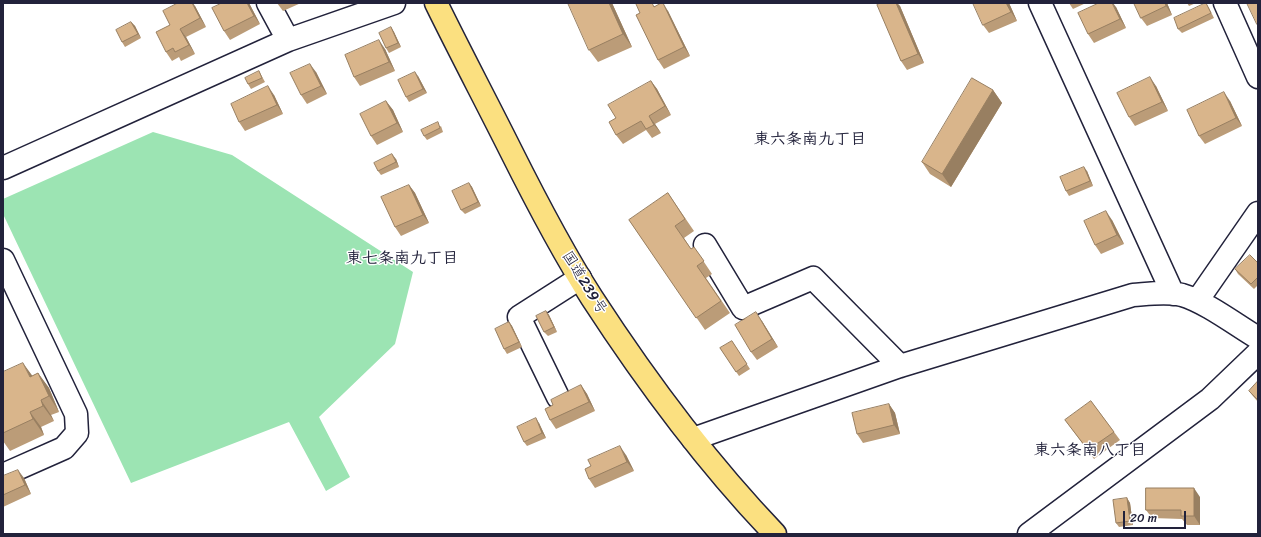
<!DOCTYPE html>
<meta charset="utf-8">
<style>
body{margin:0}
#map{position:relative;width:1261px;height:537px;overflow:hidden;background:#fff;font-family:Sriracha,sans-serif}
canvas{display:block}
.frame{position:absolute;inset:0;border:4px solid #22223b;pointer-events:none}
.scale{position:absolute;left:1123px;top:511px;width:63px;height:18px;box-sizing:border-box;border:2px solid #22223b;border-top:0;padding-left:5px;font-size:12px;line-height:14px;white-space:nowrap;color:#22223b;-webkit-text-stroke:3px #fff;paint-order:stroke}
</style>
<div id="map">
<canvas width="1261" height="537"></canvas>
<div class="frame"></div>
<div class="scale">20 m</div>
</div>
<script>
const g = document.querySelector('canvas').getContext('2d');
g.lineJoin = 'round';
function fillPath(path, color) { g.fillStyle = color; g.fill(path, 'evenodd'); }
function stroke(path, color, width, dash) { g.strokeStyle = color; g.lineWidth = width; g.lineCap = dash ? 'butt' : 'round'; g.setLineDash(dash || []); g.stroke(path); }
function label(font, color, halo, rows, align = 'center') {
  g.font = font + ' Sriracha,"Klee One",sans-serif'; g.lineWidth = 3; g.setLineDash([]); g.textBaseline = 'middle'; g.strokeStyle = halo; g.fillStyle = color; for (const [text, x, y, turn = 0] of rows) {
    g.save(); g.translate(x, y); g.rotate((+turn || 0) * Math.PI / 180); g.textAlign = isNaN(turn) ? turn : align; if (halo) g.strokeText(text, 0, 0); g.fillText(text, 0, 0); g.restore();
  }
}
fillPath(new Path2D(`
 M153,132L232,155L413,272L395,344L319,417L350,477L326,491L289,422L131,483L3,214V199Z`), '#9ce4b3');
const minor = new Path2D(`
 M268,3L288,40
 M1040,3L1173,294
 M1225,3L1258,77
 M3,168L288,40L394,3
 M705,245L743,308L813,278L900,366
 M3,260L76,414L77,433L64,448L3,475
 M1197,301L1258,213
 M558,397L519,317L580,278
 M693,439L900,366L1133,295C1148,294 1167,291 1182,295C1206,302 1236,325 1258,338
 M1029,534L1210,399L1258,353`);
const highway = new Path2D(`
 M436,3C460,52 486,101 511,151C536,201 562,251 592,298C646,381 706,462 775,534`);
stroke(minor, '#22223b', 25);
stroke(highway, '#22223b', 25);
stroke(minor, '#fff', 22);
stroke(highway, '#fbe080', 22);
fillPath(new Path2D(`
 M249,3L260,24L230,40L224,31Z
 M277,3H301L283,11Z
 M612,3L632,47L598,62L589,50Z
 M881,3H897L900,6L924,63L907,70L901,61Z
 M1009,3L1017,21L989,33L983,25Z
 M1069,3H1086L1073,9Z
 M1134,3H1167L1172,15L1147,26L1141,18Z
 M1187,3H1196L1189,6Z
 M1206,3L1209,8L1214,18L1182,33L1178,29Z
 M195,6L206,27L186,37L195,54L181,61L179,57L172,61L166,52L170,25Z
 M655,6L668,11L690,56L664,69L658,60L640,13Z
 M1116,7L1126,28L1094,43L1088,34Z
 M131,22L135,26L141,38L125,47L122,42Z
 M391,27L394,32L401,47L389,53L386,48Z
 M385,49L395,71L360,86L354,77Z
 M259,71L265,82L251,89L248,84Z
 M316,72L327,94L307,104L301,95Z
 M418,76L427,93L409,102L406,97Z
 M651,81L657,89L671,115L655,124L661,133L652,138L646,130L623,144L616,135V118Z
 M1156,86L1168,111L1135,126L1129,117Z
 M993,90L1002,103L951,187L930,174L922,162Z
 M274,95L283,114L245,131L239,122Z
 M386,101L393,110L403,132L377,145L371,136Z
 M1230,101L1242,126L1205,144L1199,136Z
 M441,126L443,132L427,140L424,136Z
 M396,159L399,167L381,175L378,171Z
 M1087,171L1093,186L1069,196L1066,191Z
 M469,183L472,187L481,206L465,214L461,210Z
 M409,185L415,193L429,223L401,236L395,227Z
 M668,193L694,231L684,238L691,249L694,247L712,274L706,278L730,313L705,330L629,220Z
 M1112,220L1124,244L1101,254L1095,245Z
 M1258,263V285L1254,289L1238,274L1235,269Z
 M546,311L549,315L557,332L548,336L544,332Z
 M762,321L778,347L757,360L751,352Z
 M509,322L512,326L522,347L507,354L504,349Z
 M732,341L750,369L739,376L720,348Z
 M3,372L32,376L38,373L49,388L59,412L51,415L54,421L41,427L44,435L10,451L3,441Z
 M1258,381V402L1252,395L1249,391Z
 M581,385L587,394L595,411L556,429L550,420L553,405Z
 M1091,401L1120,440L1094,459L1065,420Z
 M889,404L895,413L900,434L863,443L857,434Z
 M539,423L546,438L527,446L524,442Z
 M626,455L634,471L595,488L589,479Z
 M3,476L24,478L31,494L3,507Z
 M1200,497V525H1187L1182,519L1152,518L1146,510Z
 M1127,498L1130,503L1133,525L1119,527L1116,523Z`), '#bb9c78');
fillPath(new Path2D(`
 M192,3H193L195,6L206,27L200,18Z
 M247,3H249L260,24L254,16Z
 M609,3H612L632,47L623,34Z
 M663,3L668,11L690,56L684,47Z
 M896,3H897L900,6L924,63L918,54Z
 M1006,3H1009L1017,21L1011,12Z
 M1112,3H1113L1116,7L1126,28L1120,19Z
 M1165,3H1167L1172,15L1166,6Z
 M131,22L135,26L141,38L138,34Z
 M391,27L394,32L401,47L398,43Z
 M180,29L186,37L195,54L189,45Z
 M379,40L385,49L395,71L389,62Z
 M310,64L316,72L327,94L321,86Z
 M415,72L418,76L427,93L423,89Z
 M1150,77L1156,86L1168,111L1162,102Z
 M651,81L657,89L671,115L665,106Z
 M268,86L274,95L283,114L277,105Z
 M993,90L1002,103L951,187L942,174Z
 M1224,92L1230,101L1242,126L1236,118Z
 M386,101L393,110L403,132L397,123Z
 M649,116L655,124L661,133L654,125Z
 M392,154L396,159L399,167L396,162Z
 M1084,167L1087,171L1093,186L1090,181Z
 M469,183L472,187L481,206L478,202Z
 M409,185L415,193L429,223L423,215Z
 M1106,211L1112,220L1124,244L1117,235Z
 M546,311L549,315L557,332L554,327Z
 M756,312L762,321L778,347L772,339Z
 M509,322L512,326L522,347L519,342Z
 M23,363L34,378L30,377Z
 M38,373L49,388L59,412L49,396Z
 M581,385L587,394L595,411L589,402Z
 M41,400L51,415L54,421L43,406Z
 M889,404L895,413L900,434L894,425Z
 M30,412L41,427L44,435L33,419Z
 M536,418L539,423L546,438L542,433Z
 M620,446L626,455L634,471L627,462Z
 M18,470L24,478L31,494L25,485Z
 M1194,488L1200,497V525L1194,516Z
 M1127,498L1130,503L1133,525L1130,521Z`), '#987f61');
const building = new Path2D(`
 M178,3H192L200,18L180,29L189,45L175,52L173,48L166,52L156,32L170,25L163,11Z
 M222,3H247L254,16L224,31L212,8Z
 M568,3H609L623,34L589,50Z
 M639,3H652L654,7L661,3H663L684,47L658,60L636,15L640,13L636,4Z
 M881,3H896L918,54L901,61L877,5Z
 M973,3H1006L1011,12L983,25Z
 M1099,3H1112L1120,19L1088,34L1078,13Z
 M1134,3H1165L1166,6L1141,18Z
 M1206,3L1211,13L1178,29L1174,18Z
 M1247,3H1258V23L1257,24Z
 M131,22L138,34L122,42L116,30Z
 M391,27L398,43L386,48L379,33Z
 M379,40L389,62L354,77L345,55Z
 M310,64L321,86L301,95L290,73Z
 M259,71L262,78L248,84L245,78Z
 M415,72L423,89L406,97L398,80Z
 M1150,77L1162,102L1129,117L1117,93Z
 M972,78L993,90L942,174L922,162Z
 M651,81L665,106L649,116L654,125L646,129L641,121L616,135L609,122L616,118L608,105Z
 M268,86L277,105L239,122L231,104Z
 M1224,92L1236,118L1199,136L1187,110Z
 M386,101L397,123L371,136L360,114Z
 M438,122L440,128L424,136L421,130Z
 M392,154L396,162L378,171L374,163Z
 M1084,167L1090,181L1066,191L1060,177Z
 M469,183L478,202L461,210L452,191Z
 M409,185L423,215L395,227L381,197Z
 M668,193L685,219L675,226L691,249L694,247L704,261L697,266L721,301L696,318L629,220Z
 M1106,211L1117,235L1095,245L1084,221Z
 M1250,255L1258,263V277L1251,284L1235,269Z
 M546,311L554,327L544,332L536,316Z
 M756,312L772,339L751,352L735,325Z
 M509,322L519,342L504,349L495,329Z
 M732,341L747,364L736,372L720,348Z
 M23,363L30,377L38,373L49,396L41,400L43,406L30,412L33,419L3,433V372Z
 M1258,381V398L1257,399L1249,391Z
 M581,385L589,402L550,420L545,409L553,405L551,400Z
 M1091,401L1114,432L1088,450L1065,420Z
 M889,404L894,425L857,434L852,413Z
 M536,418L542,433L524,442L517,427Z
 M620,446L627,462L589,479L585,469L591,466L588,460Z
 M18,470L25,485L3,495V476Z
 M1146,488H1194V516H1181V510H1146Z
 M1127,498L1130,521L1116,523L1113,500Z`);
fillPath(building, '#d9b58b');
stroke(building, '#987f61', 1);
label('15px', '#22223b', '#fff', [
 ["国道239号",584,283,58]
]);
label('bold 16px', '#22223b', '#fff', [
 ["東六条南九丁目",810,140],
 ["東七条南九丁目",402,259],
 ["東六条南八丁目",1090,451]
]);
</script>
